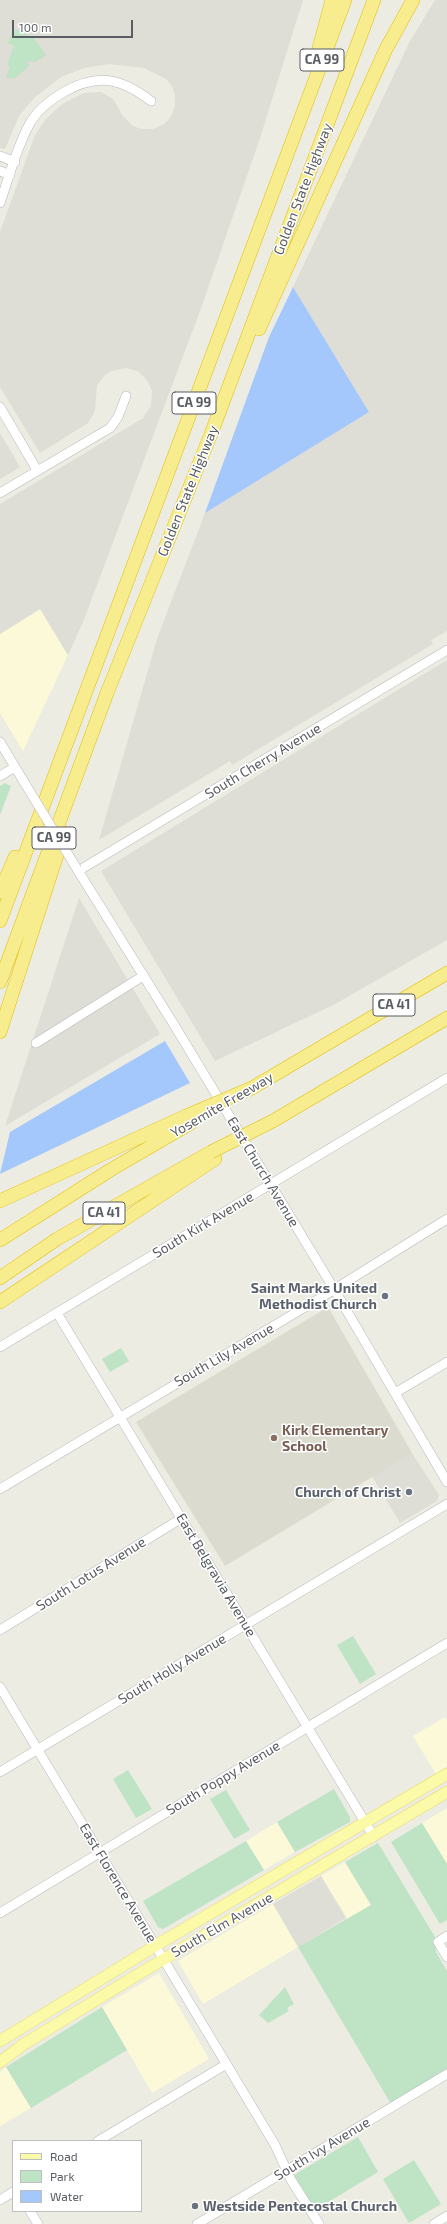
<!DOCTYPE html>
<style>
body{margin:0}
#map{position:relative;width:447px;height:2224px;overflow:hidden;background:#ecece2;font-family:"Exo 2",sans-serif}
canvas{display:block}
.legend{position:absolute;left:12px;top:2140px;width:130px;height:72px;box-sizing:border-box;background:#fff;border:1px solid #bdbec0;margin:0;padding:5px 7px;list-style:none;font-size:12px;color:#5a5d62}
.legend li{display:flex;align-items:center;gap:8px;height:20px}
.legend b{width:20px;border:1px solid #bdbec0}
.scale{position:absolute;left:12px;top:20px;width:121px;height:18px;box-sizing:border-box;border:2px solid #5a5d62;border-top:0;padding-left:5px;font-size:12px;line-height:14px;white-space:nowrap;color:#5a5d62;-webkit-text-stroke:3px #fff;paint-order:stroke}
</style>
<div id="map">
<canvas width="447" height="2224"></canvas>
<ul class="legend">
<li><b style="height:5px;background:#fbfaa9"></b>Road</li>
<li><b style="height:11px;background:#bfe3c5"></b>Park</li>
<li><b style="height:11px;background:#a4c8fb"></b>Water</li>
</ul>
<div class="scale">100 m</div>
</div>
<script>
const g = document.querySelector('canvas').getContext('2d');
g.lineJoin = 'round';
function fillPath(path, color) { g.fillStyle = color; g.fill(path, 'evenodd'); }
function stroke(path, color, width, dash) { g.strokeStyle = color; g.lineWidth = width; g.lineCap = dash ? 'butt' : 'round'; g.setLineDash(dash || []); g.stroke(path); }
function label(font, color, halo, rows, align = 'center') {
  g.font = font + ' "Exo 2",sans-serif'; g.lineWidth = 3; g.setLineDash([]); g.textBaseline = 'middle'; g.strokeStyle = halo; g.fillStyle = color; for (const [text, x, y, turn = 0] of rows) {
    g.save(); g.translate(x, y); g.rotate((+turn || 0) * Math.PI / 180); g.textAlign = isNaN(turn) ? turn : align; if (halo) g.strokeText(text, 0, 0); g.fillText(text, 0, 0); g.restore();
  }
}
fillPath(new Path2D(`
 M40,609L68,655L23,751L0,713V634Z
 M445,1717L447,1720V1766L436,1774L413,1736Z
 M447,1808V1864L422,1823Z
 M277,1822L295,1852L264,1870L246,1841Z
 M345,1862L371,1905L348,1920L321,1876Z
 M273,1904L298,1947L203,2004L178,1961Z
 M159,1973L209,2059L152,2093L102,2007Z
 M6,2067L31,2108L0,2126V2072Z`), '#fcf9d8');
fillPath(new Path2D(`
 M0,0H303L260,138L200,311L83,622L68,655L40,609L0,634V504L145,417H143L151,406L152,391L147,380L138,371L126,368L111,371L105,375L97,385L95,411L88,423L40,453L0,387V232L35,135L46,119L62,104L84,93L101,92L114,100L122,115L133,126L141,129H153L164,124L170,118L175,107V95L172,86L166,79L144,68L109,64L84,68L61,77L35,97L19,116L5,149L0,148Z
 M435,0H447V631L431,640L433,644L232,765L230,761L99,840L157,639L205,513L369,412L293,287L409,43Z
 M0,433L20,467L0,479Z
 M447,660V940L335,1004L215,1061L101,871Z
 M79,898L160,1034L5,1126Z
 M412,1453L439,1495L437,1501L400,1523L372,1476Z
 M321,1876L346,1918L298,1947L273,1904Z`), '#deddd6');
fillPath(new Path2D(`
 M328,1307L412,1453L225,1566L136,1422Z`), '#dcdbd0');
fillPath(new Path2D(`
 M16,30L33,37L46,55L34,63L32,60L27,63L29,66L14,79L6,77L10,67L7,65L14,46L8,43L13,31Z
 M5,783L11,786L0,815V786Z
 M121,1348L129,1361L110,1372L102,1359Z
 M353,1636L376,1674L360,1684L337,1645Z
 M128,1770L152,1809L136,1818L113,1779Z
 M334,1789L350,1817V1822L295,1852L277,1822Z
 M226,1790L250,1830L234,1839L210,1799Z
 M422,1823L447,1864V1920L440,1924L391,1842Z
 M246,1841L264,1870L163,1929L158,1927L143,1901Z
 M378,1843L435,1937L436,1952L447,1971V2070L391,2104L298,1947L371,1905L345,1862Z
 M285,1987L294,2004L287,2008L289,2011L268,2023L259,2015Z
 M102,2007L127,2050L31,2108L6,2067Z
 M358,2137L378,2172L315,2210L294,2175Z
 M414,2160L441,2204L409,2223L383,2179Z`), '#bfe3c5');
fillPath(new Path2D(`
 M293,287L369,412L205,513L269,337Z
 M165,1041L190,1083L0,1174L10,1132Z`), '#a4c8fb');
const minor = new Path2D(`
 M0,156L15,162
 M0,171L10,175
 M0,203C9,177 16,149 29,125C37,110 50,100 64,92C98,73 121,78 151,101
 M0,407L37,470
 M0,493L110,428L118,417L126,396
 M0,742L24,782
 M0,776L15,767
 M77,869L176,1028L334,1289L447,1482
 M78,871L447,650
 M36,1043L143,976
 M57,1313L374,1837
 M0,1347L447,1078
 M395,1393L447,1362
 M0,1489L322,1297L447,1219
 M0,1630L182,1518
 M0,1687L275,2145L291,2180L319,2224
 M0,1772L447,1504
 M0,1913L447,1643
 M447,1936L438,1942L447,1957
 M98,2141L225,2065
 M0,2200L13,2192
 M30,2211L38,2224
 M197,2224L447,2074
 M434,2224L447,2216`);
const major = new Path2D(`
 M0,2041L155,1946L447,1774
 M0,2062L24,2044L142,1972L447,1792`);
const highway = new Path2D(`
 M319,48L332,0
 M259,329L386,49L413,0
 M0,892L15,857
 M0,921L345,0
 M0,982L107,693L211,434L374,0
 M0,1032L64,833
 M252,1088L447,973
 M273,1121L447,1018
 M0,1201L186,1116
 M0,1240L112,1169L191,1123
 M0,1278L57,1239L211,1152
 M0,1302L215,1159`);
stroke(minor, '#b7b9be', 10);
stroke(major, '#ead85d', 12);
stroke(highway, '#e3c00b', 14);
stroke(minor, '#fff', 9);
stroke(major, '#fbfaa9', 11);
stroke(highway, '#f7ec8e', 13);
const minorBridge = new Path2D(`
 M24,782L77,869`);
const highwayBridge = new Path2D(`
 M186,1116L252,1088
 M211,1152L273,1121`);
stroke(minorBridge, '#b7b9be', 10, []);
stroke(highwayBridge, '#e3c00b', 14, []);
stroke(minorBridge, '#fff', 9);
stroke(highwayBridge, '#f7ec8e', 13);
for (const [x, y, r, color] of [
 [385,1296,4,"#6b7280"],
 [274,1438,4,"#8d6e63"],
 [409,1492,4,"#6b7280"],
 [195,2206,4,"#6b7280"]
]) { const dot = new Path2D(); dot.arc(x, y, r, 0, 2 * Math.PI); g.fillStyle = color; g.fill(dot); stroke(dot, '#fff', 1.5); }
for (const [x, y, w] of [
 [322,60,44],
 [194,403,44],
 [54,838,44],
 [394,1005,42],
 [104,1213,42]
]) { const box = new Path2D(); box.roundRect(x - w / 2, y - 11, w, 22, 3); g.fillStyle = '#fff'; g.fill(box); stroke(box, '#5a5d62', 1); }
label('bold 13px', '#5a5d62', null, [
 ["CA 99",322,60],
 ["CA 99",194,403],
 ["CA 99",54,838],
 ["CA 41",394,1005],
 ["CA 41",104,1213]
]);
label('14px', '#5a5d62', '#fff', [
 ["Golden State Highway",303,189,-69],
 ["Golden State Highway",188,491,-68],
 ["South Cherry Avenue",263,761,-31],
 ["Yosemite Freeway",222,1105,-30],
 ["East Church Avenue",263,1172,59],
 ["South Kirk Avenue",203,1225,-31],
 ["South Lily Avenue",224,1355,-30],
 ["South Lotus Avenue",91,1574,-32],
 ["East Belgravia Avenue",216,1575,59],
 ["South Holly Avenue",172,1669,-31],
 ["South Poppy Avenue",223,1778,-31],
 ["East Florence Avenue",118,1883,59],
 ["South Elm Avenue",222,1925,-30],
 ["South Ivy Avenue",322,2149,-31]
]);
label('bold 14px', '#5b616d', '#fff', [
 ["Saint Marks United",377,1288],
 ["Methodist Church",377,1304],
 ["Church of Christ",401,1492],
 ["Westside Pentecostal Church",203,2206,"left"]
], 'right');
label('bold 14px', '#785e54', '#fff', [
 ["Kirk Elementary",282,1430],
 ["School",282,1446]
], 'left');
</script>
